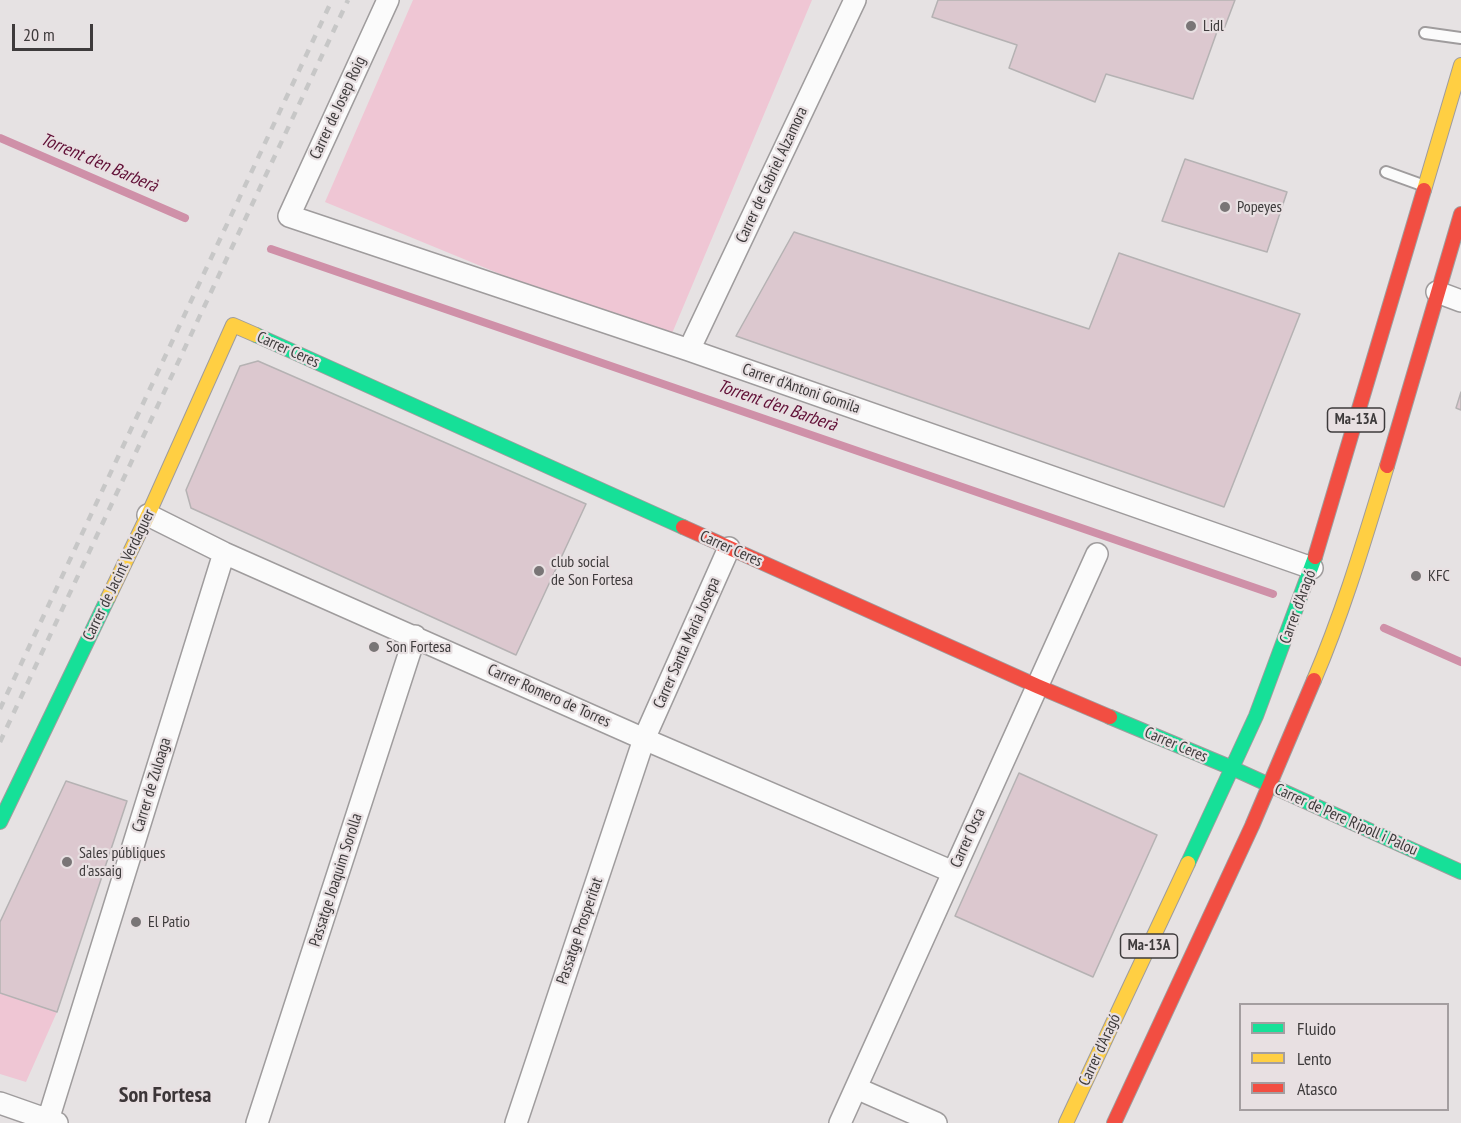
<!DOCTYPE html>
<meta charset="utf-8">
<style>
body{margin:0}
#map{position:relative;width:1461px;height:1123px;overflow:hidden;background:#e6e2e3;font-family:"PT Sans Narrow",sans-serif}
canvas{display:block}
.legend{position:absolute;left:1239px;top:1003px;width:210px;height:108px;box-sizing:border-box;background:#e8e0e2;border:2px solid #a49ea0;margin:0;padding:8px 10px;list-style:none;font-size:18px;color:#3e3b3c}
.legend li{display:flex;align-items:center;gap:12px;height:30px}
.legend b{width:30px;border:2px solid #a49ea0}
.scale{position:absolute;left:12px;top:24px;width:81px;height:27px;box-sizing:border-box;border:3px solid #3e3b3c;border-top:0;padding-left:8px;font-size:18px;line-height:21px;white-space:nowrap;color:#3e3b3c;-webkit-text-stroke:4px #e8e0e2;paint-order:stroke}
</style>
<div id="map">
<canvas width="1461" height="1123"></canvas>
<ul class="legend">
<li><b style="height:8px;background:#16e098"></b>Fluido</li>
<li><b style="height:8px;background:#ffcf43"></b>Lento</li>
<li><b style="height:8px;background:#f24e42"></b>Atasco</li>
</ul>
<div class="scale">20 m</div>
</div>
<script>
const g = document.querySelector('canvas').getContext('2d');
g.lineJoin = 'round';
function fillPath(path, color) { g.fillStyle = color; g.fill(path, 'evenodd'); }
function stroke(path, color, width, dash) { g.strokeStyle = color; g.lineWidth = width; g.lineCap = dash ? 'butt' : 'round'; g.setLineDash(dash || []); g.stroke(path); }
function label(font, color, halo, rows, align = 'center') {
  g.font = font + ' "PT Sans Narrow",sans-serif'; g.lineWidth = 4.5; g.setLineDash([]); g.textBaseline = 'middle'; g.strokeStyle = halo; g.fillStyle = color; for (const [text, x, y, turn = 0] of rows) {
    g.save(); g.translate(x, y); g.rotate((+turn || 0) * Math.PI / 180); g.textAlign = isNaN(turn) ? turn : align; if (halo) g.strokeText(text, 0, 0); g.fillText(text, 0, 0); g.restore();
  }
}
fillPath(new Path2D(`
 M413,0H812L668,343L325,202Z
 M0,993L57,1012L26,1082L0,1074Z`), '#efc6d4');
stroke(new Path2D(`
 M0,138L185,218
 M271,249L1273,594
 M1384,628L1461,662`), '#cf90a8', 8);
const building = new Path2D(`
 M938,0H1235L1224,29L1219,26L1193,99L1106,74L1095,102L1009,68L1017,45L932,17Z
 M1185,159L1287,192L1267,252L1162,221Z
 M794,232L1089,329L1119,253L1300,314L1224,507L736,336Z
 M258,361L586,504L516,655L191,508L186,490L240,366Z
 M1461,392V410L1456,408Z
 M1019,773L1157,835L1093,977L955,916Z
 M66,781L127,801L57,1012L0,993V922Z`);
fillPath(building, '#dcc8cf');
stroke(building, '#b5b2b3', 1.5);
const lane = new Path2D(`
 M1425,33L1461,38
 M1386,172L1422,185`);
const street = new Path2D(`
 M388,0L289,216L689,350L1312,568
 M1437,292L1461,301
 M689,350L855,0
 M148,515L224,553L644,739L953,872
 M856,1088L936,1123
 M0,1103L57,1123
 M48,1120L224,553
 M257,1123L415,636
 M516,1123L644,739L729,548
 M840,1123L1097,554`);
const fast = new Path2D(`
 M256,335L683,527
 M1110,717L1232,768L1461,872
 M0,822L108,598
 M1188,863L1256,716L1315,557`);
const slow = new Path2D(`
 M1424,190L1461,65
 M108,598L148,515L233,325L256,335
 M1314,680C1344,610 1365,538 1387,466
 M1066,1123L1188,863`);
const jam = new Path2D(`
 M1387,466L1461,214
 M683,527L1037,686L1110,717
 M1315,557L1424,190
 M1114,1123L1252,826L1314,680`);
stroke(lane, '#9f9c9d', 14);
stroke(street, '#9f9c9d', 24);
stroke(fast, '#9f9c9d', 16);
stroke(slow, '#9f9c9d', 16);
stroke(jam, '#9f9c9d', 16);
stroke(lane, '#fbfbfb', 10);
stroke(street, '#fbfbfb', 21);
stroke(fast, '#16e098', 14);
stroke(slow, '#ffcf43', 14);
stroke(jam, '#f24e42', 14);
stroke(new Path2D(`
 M0,709L332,0
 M0,742L348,0`), '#c7c7c7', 4.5, [8, 8]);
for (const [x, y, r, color] of [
 [1191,26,6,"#797576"],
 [1225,207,6,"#797576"],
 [539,571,6,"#797576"],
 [1416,576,6,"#797576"],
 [374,647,6,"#797576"],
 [67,862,6,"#797576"],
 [136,922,6,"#797576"]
]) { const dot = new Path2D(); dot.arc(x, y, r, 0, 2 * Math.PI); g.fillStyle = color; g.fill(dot); stroke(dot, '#e8e0e2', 2); }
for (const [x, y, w] of [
 [1356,420,57],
 [1149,946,57]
]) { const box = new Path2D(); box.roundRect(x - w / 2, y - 12, w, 24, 4.5); g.fillStyle = '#e8e0e2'; g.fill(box); stroke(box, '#3e3b3c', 1.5); }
label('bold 15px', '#3e3b3c', null, [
 ["Ma-13A",1356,420],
 ["Ma-13A",1149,946]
]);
label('16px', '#3e3b3c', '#e8e0e2', [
 ["Lidl",1203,26],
 ["Popeyes",1237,207],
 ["club social",551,562],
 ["de Son Fortesa",551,580],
 ["KFC",1428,576],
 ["Son Fortesa",386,647],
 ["Sales públiques",79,853],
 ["d'assaig",79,871],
 ["El Patio",148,922]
], 'left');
label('16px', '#3e3b3c', '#e8e0e2', [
 ["Carrer de Josep Roig",338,108,-65],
 ["Carrer de Gabriel Alzamora",772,175,-65],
 ["Carrer Ceres",288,350,24],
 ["Carrer d'Antoni Gomila",801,389,19],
 ["Carrer Ceres",731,549,24],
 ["Carrer de Jacint Verdaguer",119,575,-64],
 ["Carrer d'Aragó",1298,607,-70],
 ["Carrer Santa Maria Josepa",687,643,-66],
 ["Carrer Romero de Torres",549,696,24],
 ["Carrer Ceres",1176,745,23],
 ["Carrer de Zuloaga",152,785,-73],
 ["Carrer de Pere Ripoll i Palou",1346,820,24],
 ["Carrer Osca",968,838,-66],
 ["Passatge Joaquim Sorolla",336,880,-72],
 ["Passatge Prosperitat",580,931,-71],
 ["Carrer d'Aragó",1100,1050,-65]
]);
label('italic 18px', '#600f36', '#e8e0e2', [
 ["Torrent d'en Barberà",99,163,23],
 ["Torrent d'en Barberà",777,406,19]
]);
label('bold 22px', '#3c3638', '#e8e0e2', [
 ["Son Fortesa",165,1096]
]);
</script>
